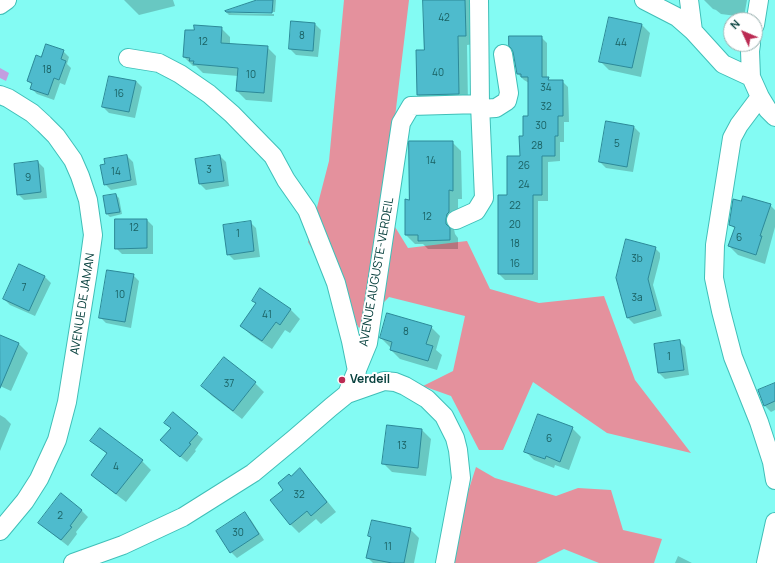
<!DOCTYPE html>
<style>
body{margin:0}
#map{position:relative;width:775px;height:563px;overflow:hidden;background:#83fbf3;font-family:Manrope,sans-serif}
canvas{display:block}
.north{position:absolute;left:723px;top:12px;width:40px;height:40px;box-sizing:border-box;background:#fff;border:1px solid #9cb3b2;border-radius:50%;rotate:314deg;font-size:11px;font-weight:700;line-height:16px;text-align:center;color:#08413e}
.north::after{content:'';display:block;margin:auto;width:14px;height:18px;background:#bb2b53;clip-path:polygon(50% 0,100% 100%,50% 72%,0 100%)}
</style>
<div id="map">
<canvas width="775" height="563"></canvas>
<div class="north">N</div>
</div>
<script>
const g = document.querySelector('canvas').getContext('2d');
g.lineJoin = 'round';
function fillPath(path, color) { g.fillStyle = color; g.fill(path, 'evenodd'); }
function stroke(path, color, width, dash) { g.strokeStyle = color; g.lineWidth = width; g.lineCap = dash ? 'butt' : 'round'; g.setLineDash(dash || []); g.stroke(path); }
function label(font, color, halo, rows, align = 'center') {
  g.font = font + ' Manrope,sans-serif'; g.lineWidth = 4; g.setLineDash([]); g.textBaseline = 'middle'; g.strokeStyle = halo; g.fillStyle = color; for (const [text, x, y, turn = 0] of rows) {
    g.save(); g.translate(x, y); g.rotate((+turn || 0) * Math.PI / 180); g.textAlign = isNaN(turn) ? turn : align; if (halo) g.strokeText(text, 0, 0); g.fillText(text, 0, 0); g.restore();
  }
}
fillPath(new Path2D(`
 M344,0H409L384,209L408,248L467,241L490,289L539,303L604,296L635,380L691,453L607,433L533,382L503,450H479L451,396L423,386L453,371L465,316L389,297L359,328L308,242L329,161Z
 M476,467L495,478L556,496L578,488L611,490L623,530L662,539L654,563H599L564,549L536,563H454L468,492Z`), '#e4919d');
fillPath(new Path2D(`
 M0,68L9,73L6,81L0,78Z`), '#c39ee0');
fillPath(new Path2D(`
 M124,0H173L175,6L139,15Z
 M260,0H276L275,12L234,11L230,13L274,14V16L229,15L226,12Z
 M424,0H473L475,44L467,45L468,103L427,104L418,95L425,51Z
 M704,0H747L744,17L721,14L716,10L713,9Z
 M315,24L321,30L318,57L296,55L290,49Z
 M641,24L650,33L641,77L609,70L600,61Z
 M221,28L230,37V44L267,47L276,56L272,102L246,100L237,91L238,76L203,73L196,66H193L184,57Z
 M541,37L547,43V78L551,81H562L568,87L569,122H564V142H560V161L548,162V201H538V280H505L499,274L508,196L521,157L529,117V83L524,80L518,74Z
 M63,51L69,57L67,64L71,68L65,85L60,83L54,100L37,94L31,88L32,85L28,81L42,59Z
 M110,77L136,81L142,87L135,118L109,113L103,107Z
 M634,127L640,133L633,172L606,168L600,162Z
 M452,142L461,151L462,199H458V221L456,223L454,229L455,234L458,238V249H428L423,244H415L406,235L410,201Z
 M127,156L133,162L137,185L111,190L105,184Z
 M220,156L226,162L229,186L206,190L200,184L196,160Z
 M38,162L44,168L47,198L24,200L18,194Z
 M116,195L119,198L122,214L110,217L107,214Z
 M770,205L775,210V227L765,264L738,255L729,246L735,229L730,224Z
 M147,220L153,226V254H122L116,248Z
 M250,222L256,228L260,257L234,260L228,254Z
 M654,247L660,253V258L653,285L662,316L634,324L628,318L617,278Z
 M20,266L45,277L51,283L35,316L10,305L4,299Z
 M133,275L139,281L131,328L106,323L100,317Z
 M261,289L291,310L300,319L290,333L285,330L272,349L251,335L242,326L257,304L253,301Z
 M431,327L440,336L436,350L442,355L437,370L400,359L391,350L392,347H390L381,338Z
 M0,336L19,344L28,353L11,391L0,386Z
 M679,341L685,347L689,375L665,379L659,373Z
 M255,383L264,392L242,419L211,395L203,386Z
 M775,384V410L771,412L765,406Z
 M0,415L5,418L11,424L0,451Z
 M572,428L581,437L569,470L555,465L554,468L534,460L525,451Z
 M422,430L431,439L426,476L392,472L383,463Z
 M197,434L203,439L195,450L196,451L187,462L167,446Z
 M92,441L142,461L151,470L126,502L101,483L92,475L107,454Z
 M300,470L309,479L336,512L321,524L316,519L299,533L290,524L291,477Z
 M61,495L82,511L88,517L76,532L77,534L68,546L46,529L40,523Z
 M245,514L251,520L264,540L237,558L231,552Z
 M410,529L419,538L414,563H373L367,557L371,538L370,536Z
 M678,556L692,563H675Z`), '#0003');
const building = new Path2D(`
 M257,0H273L272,13L226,12L225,11Z
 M423,0H465L466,36H458L459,94L417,95L416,50H424Z
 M609,17L642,24L632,68L599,62Z
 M291,21L315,23L313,51L289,49Z
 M194,25L222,27L221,43L268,46L264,93L236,91L238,68L193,64L194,61H189L190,58L183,57L185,30H194Z
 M509,36H542V77H549L548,80H563V116H558V136H555V156H542V195H533V274H498V195H507V156H520L519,136H523V116H528V77H521V74H517L513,52L511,48L509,46Z
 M46,44L64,50L61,59L66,61L59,80L54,78L48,95L30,89L32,83L27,81L36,55L41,57Z
 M109,76L136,81L129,112L102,107Z
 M606,121L634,126L627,167L599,162Z
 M409,141H453V191L449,190V212L447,214L446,219V224L450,228V240L418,241V235H405V199L409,200Z
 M127,155L131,180L104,185L100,165L105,164L104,159Z
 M220,155L224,181L199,184L195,159Z
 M38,161L41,192L17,195L14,164Z
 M116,194L120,212L106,214L103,196Z
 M743,196L771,204L760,236H762L756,255L728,246L735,227L729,225L733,199L741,201Z
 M115,219H147V248L115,249Z
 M251,221L254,251L227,255L223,225Z
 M626,239L656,247L648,279L656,310L627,318L616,278Z
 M19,264L45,276L29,311L3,299Z
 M107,270L134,274L125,322L99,318Z
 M260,288L291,309L280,325L276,322L262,341L240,326L256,303L252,301Z
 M387,313L432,326L426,344L433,346L428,361L390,350L392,342L380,338Z
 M0,335L19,343L0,388Z
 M680,340L684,370L658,373L654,344Z
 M224,357L256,382L233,411L201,386Z
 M775,383V401L764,406L758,390Z
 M173,412L198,433L189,443L191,444L180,457L160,440L171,428L164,423Z
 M538,414L573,427L560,462L546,456L545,459L524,452Z
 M387,425L422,429L418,468L382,464Z
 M100,428L143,460L116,494L91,475L107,453L90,441Z
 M300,468L327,502L311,516L307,511L290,525L270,500L283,490L278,483L289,474L291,476Z
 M61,493L82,510L70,526L72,527L61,540L38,523Z
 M245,512L259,534L230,553L216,531Z
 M372,520L411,528L404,563H392L366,558L371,537L368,536Z`);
fillPath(building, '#4ebbcd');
stroke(building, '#2c8998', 1);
const minor = new Path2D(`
 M644,0L677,17L693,31L723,64L751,77
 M689,0L693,31
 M0,5L7,0
 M755,25L759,0
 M751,44L750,51L751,77L760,97L768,110L775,117
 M128,58L159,63L180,74L209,94L232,114L273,156L286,180L307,210L336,283L351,341L357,371
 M0,95L8,98L32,113L44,124L56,136L73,160L80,176L88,200L93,235L88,271L67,402L57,440L39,479L25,501L0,531
 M760,97L739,125L732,138L715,245L714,278L721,311L733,357L759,422L772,462L775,480
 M480,109L496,108L507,101L509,93L503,54
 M456,220L476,211L484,198L480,104
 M347,394L368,343L401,123L411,106L480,104L479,0
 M73,563L123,545L183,517L253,473L294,439L331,407L347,394L384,381L395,382L405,386L427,399L444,416L455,438L458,450L461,478L445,563
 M766,563L775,522`);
stroke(minor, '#40bfb8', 20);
stroke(minor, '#fff', 18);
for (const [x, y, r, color] of [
 [342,380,4,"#bb2b53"]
]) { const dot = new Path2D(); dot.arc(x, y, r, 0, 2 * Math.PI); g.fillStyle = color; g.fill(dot); stroke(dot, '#fff', 1.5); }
label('10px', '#1a6062', null, [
 ["42",444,18],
 ["8",302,36],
 ["12",203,42],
 ["44",621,43],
 ["18",47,70],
 ["40",438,73],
 ["10",251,75],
 ["34",546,88],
 ["16",119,94],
 ["32",546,107],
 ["30",541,126],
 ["5",617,144],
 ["28",537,146],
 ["14",431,161],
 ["26",524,166],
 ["3",209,170],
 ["14",116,172],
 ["9",28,178],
 ["24",524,185],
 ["22",515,206],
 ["12",427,217],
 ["20",515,225],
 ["12",134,228],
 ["1",238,234],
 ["6",739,238],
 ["18",515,244],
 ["3b",637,259],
 ["16",515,264],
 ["7",24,288],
 ["10",120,295],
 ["3a",637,298],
 ["41",267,315],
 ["8",406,332],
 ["1",669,357],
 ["37",229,384],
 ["6",549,439],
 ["13",402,446],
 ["4",116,467],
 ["32",299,495],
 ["2",60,516],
 ["30",238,533],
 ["11",388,547]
]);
label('12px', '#08413e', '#fff', [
 ["AVENUE AUGUSTE-VERDEIL",377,272,-80],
 ["AVENUE DE JAMAN",83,304,-81]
]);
label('bold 12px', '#08413e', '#fff', [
 ["Verdeil",350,380]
], 'left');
</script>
